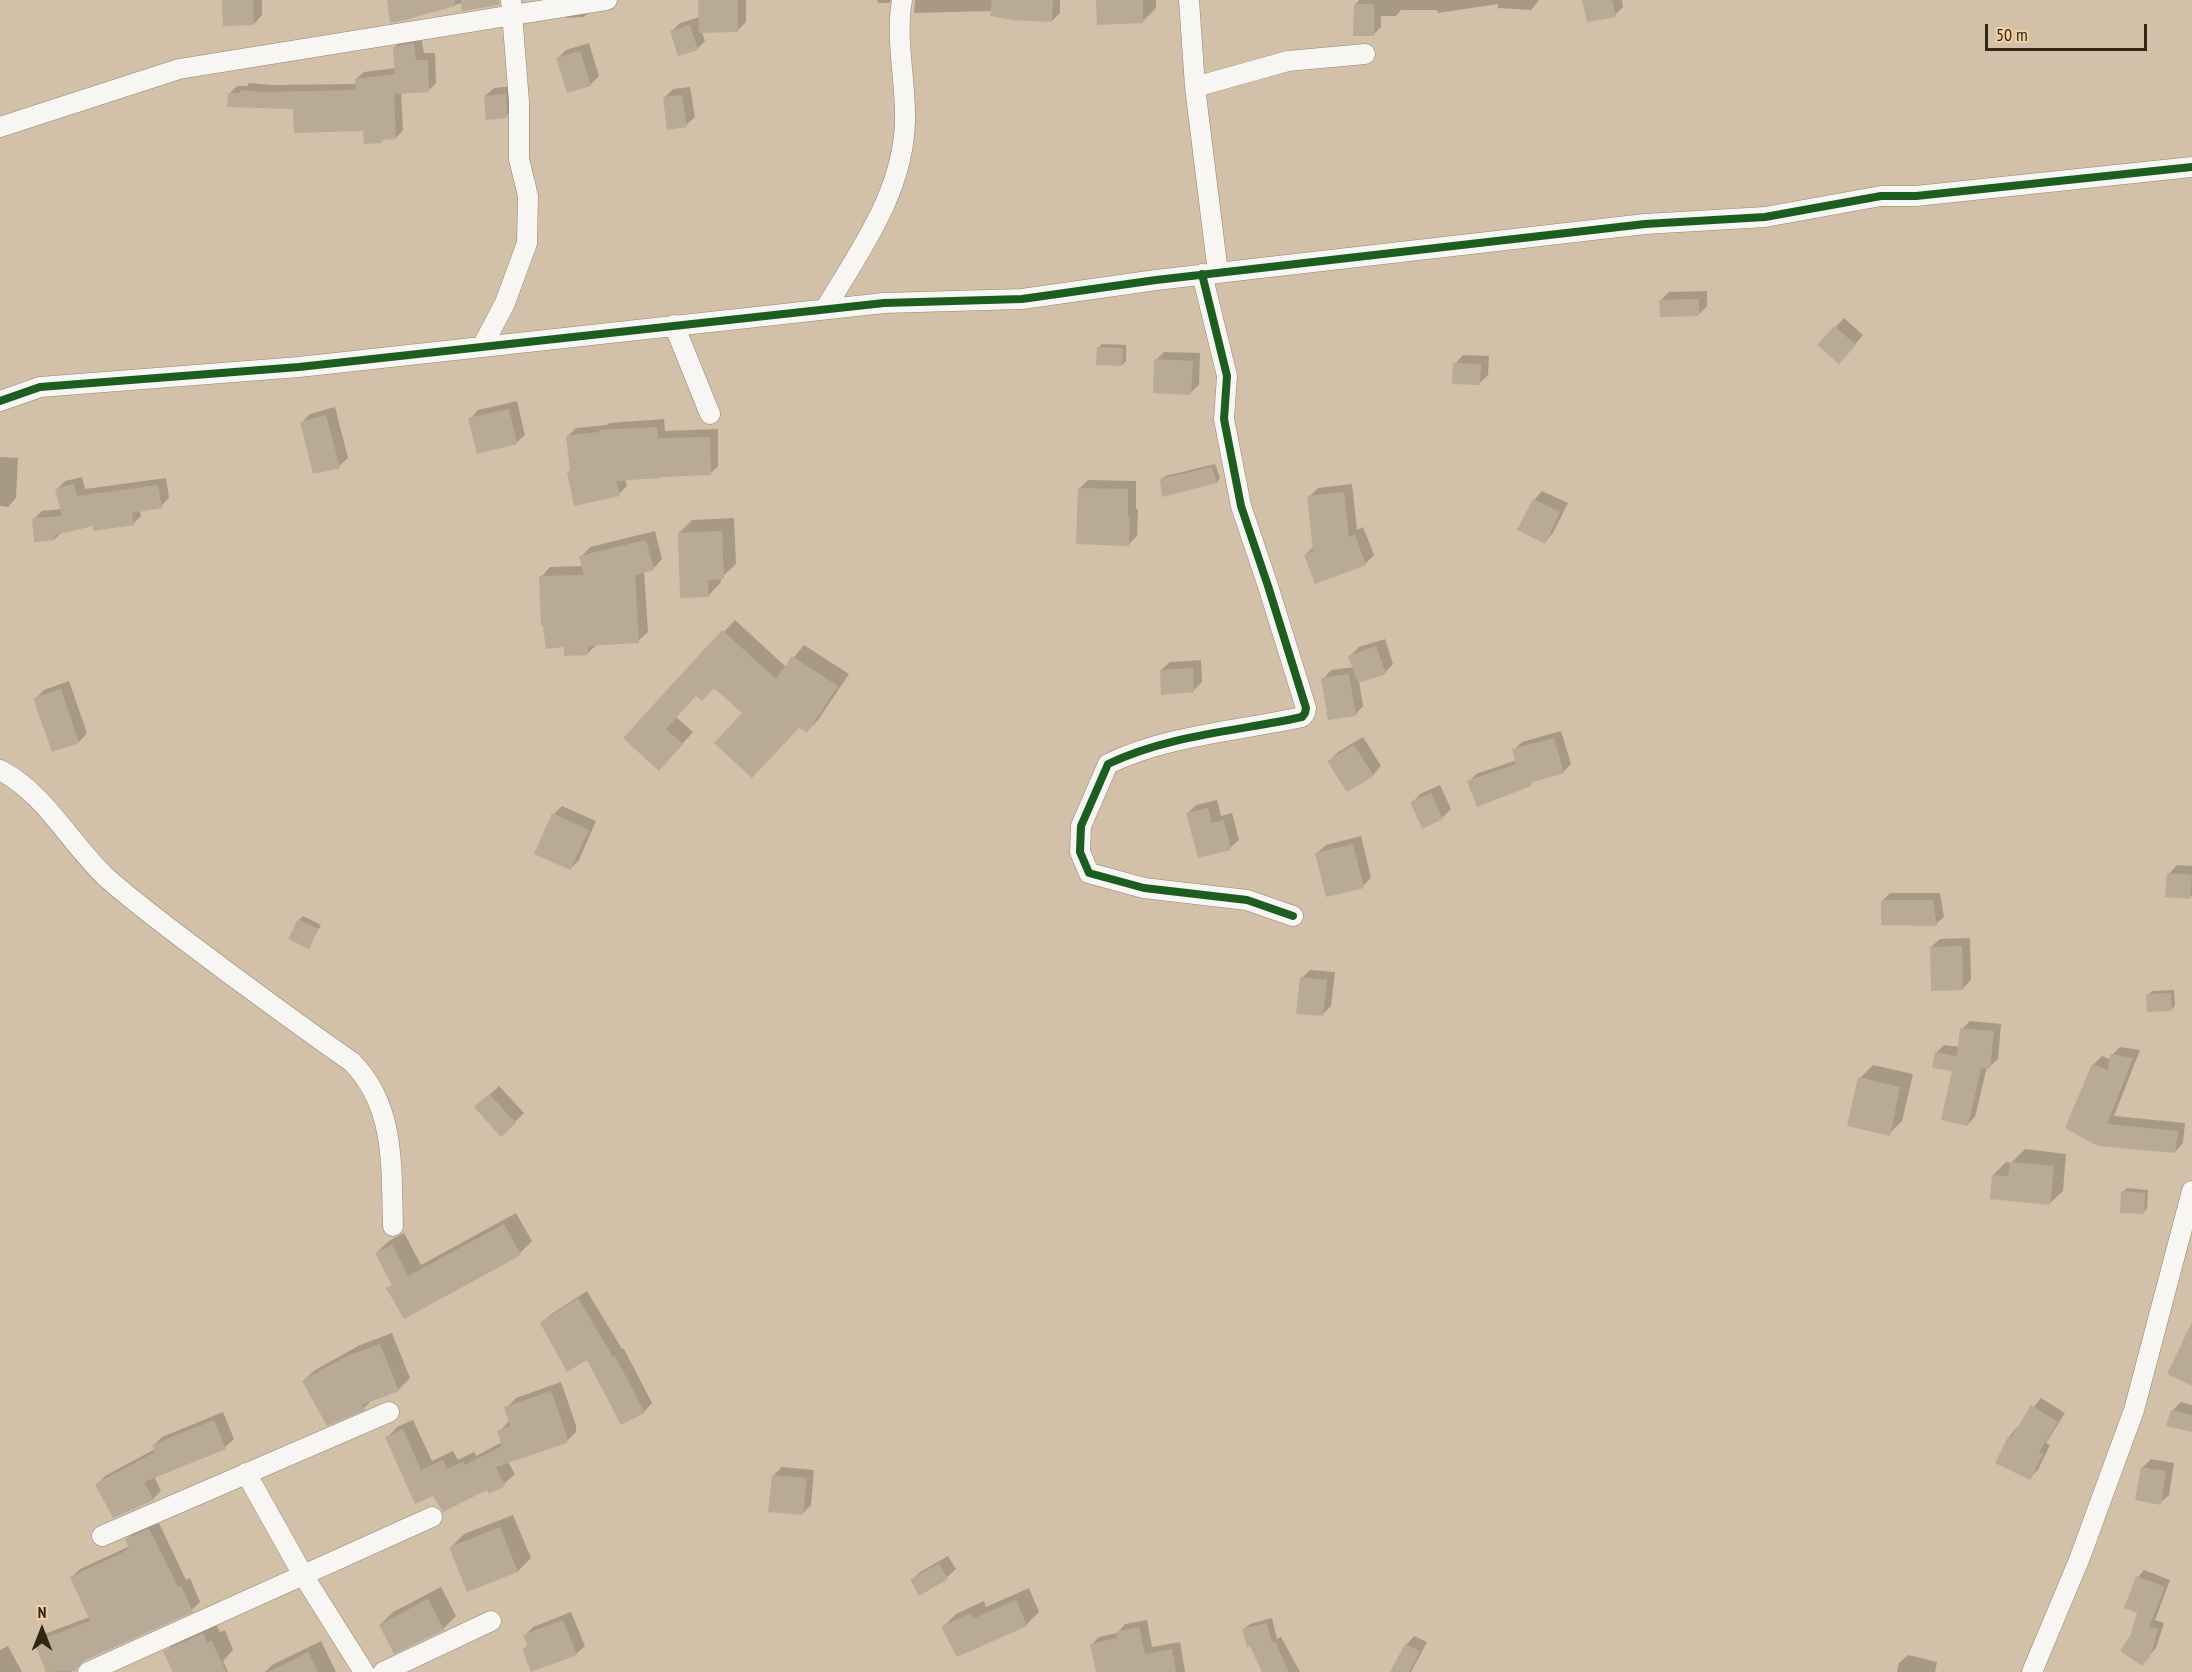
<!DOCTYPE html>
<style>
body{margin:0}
#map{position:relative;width:2192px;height:1672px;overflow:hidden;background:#d2c0a8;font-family:"PT Sans Narrow",sans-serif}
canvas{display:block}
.north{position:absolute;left:12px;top:1600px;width:60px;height:60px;-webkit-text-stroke:4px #f1cfa3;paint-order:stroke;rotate:0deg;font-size:16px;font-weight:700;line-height:24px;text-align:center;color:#322514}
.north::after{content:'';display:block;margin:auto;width:21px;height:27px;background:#322514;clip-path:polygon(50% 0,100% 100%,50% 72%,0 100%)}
.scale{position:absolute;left:1985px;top:24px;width:162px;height:27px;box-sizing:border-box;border:3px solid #322514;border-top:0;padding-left:8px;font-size:18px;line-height:21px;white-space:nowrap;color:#322514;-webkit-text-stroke:4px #f1cfa3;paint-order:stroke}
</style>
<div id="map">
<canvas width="2192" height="1672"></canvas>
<div class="north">N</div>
<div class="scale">50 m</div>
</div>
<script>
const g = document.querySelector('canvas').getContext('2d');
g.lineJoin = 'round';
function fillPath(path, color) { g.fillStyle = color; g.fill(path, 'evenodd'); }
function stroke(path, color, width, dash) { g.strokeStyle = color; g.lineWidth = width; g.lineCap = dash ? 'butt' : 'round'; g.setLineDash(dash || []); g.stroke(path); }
fillPath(new Path2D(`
 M224,0H262V15L254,24Z
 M388,0H491L463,3L413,15Z
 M700,0H746V22L737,31L702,32L705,41L697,49L672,31L680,23L700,17Z
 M877,0H891L889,3H878Z
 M1060,0V13L1052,21L992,11L914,13L915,0Z
 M1098,0H1156V8L1143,21Z
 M1359,0H1539L1531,10L1498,8V4L1438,13L1437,10H1401L1396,16H1381V27L1373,35L1355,5Z
 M1584,0H1622L1623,7L1615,15Z
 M592,9L584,17L566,18L572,11Z
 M421,37L424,53H435L436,83L428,91L401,92L403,130L396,138H385L381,142L365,130L295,108L229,94L237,86H247L249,83L273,85L357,84L356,79L364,72L396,68L395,47L402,40Z
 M589,43L599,76L590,85L558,58L566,50Z
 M514,86L515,108L506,116L485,96L494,88Z
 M690,87L695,117L686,125L664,98L673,89Z
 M1707,291V306L1699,314L1661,300L1669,292Z
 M1844,318L1863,335L1847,354L1819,345Z
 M1102,344L1126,345V361L1122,365L1098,348Z
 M1164,352L1200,353L1199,385L1190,393L1156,360Z
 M1463,355L1489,356L1488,375L1480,383L1455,364Z
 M517,401L525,435L516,443L470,419L478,410Z
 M335,407L348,458L339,466L302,422L310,414Z
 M664,419L665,431L718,429V466L710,474L625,479L627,486L619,494L568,472L572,469L568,436L576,428L607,425L609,423Z
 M0,457L18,458L16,498L8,507L0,506Z
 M1215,464L1220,478L1217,482L1161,480L1165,476Z
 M82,477L85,489L166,478L169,498L161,506L140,510L141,516L133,524H94L62,532L55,539L34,519L42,511L62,509L57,489L65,481Z
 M1088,480L1136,481V509H1138L1137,536L1129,544L1079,489Z
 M1352,484L1357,530L1363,527L1374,555L1366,563L1316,583L1305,555L1314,546L1309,497L1318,488Z
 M1542,491L1568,503L1553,533L1545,542L1534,500Z
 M734,518L736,564L721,578V582L708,596L679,533L692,520Z
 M655,531L662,559L653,569L644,571L648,632L638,641L597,644L587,654L566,645L541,577L550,567L583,566L581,557L590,547Z
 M735,620L786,667L804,645L849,674L818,720L807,731L799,726L744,713L714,686L696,694L676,717L693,732L670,758L625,738Z
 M1385,639L1393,664L1385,673L1359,681L1363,706L1355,715L1323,679L1331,670L1354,667L1350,656L1359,647Z
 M1201,660L1202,682L1193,691L1161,670L1170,662Z
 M69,681L87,733L79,742L35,699L44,690Z
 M1561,731L1571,764L1563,772L1535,779L1530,785L1469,782L1476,774L1517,760L1514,750L1522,742Z
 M1363,737L1381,766L1373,775L1329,761L1338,752Z
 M1440,785L1451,809L1442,818L1422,827L1412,803L1420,794Z
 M1217,800L1221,816L1232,813L1239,840L1230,848L1187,814L1196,805Z
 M562,806L596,821L579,860L570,869L554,814Z
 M1361,836L1371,878L1363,886L1317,853L1326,845Z
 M2177,865L2192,866V895L2189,898L2169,874Z
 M1890,893H1940L1944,917L1936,924L1882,901Z
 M303,916L321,925L308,947L299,920Z
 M1970,938L1971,980L1963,988L1931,947L1940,939Z
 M1310,970L1335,972L1331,1006L1322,1015L1302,978Z
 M2174,990L2175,1006L2171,1010L2148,995L2152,991Z
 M1970,1021L2001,1024L1998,1059L1989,1067H1987L1975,1117L1967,1125L1953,1070L1936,1053L1944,1045L1960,1047L1962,1029Z
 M2120,1047L2140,1050L2114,1116L2185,1123L2183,1143L2175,1152L2067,1128L2094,1064L2102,1056L2111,1060L2112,1055Z
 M1873,1065L1913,1074L1902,1121L1889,1134L1860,1078Z
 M499,1086L524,1113L501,1135L485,1099Z
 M2025,1149L2066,1154L2063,1191L2049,1204L1993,1175L2006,1162L2011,1163Z
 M2127,1188L2148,1190L2147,1209L2143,1212L2123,1192Z
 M516,1213L532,1241L520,1253L388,1289L393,1284L376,1253L389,1241L404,1233L421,1265Z
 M587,1291L622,1349H624L652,1403L644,1412L588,1358L542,1323L550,1315Z
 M392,1333L410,1378L398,1390L372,1400L364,1408L303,1381L315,1370L360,1345Z
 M561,1382L576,1425V1432L566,1442L508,1462L515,1474L504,1484L490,1492L488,1488L433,1494L387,1438L397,1427L413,1420L432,1461L453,1451L458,1460L474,1452L476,1456L502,1442L499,1432L510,1420L506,1408L516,1398Z
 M2041,1398L2065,1413L2046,1443L2050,1445L2038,1470L2030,1478L2009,1437Z
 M2181,1402L2192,1405V1431L2172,1411Z
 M223,1412L234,1439L225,1447L154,1476L161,1491L153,1499L97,1485L105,1476L155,1449L154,1445L162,1437Z
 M2151,1459L2174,1463L2169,1495L2160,1503L2142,1468Z
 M782,1467L814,1470L811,1505L802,1514L774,1475Z
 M513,1515L531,1558L518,1571L451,1547L464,1534Z
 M158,1521L186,1580L190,1578L200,1602L192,1610L85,1659L75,1670L70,1672H48L36,1642L44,1634L90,1617L71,1578L80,1569L130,1546L126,1540L135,1531Z
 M948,1556L956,1569L947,1577L920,1593L912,1580L920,1572Z
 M2144,1570L2170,1580L2155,1620L2164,1623L2156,1648L2142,1664L2132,1636L2139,1612L2126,1607L2138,1577Z
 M441,1587L456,1616L443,1629L380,1625L393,1612Z
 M1029,1588L1039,1612L1026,1625L943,1627L956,1614L984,1601L986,1607Z
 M571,1612L585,1646L576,1654L524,1649L529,1645L525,1635L533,1627Z
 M1272,1618L1277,1639L1281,1637L1300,1672H1265L1244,1629L1250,1624Z
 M1147,1620L1152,1647L1180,1642L1185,1672H1097L1092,1644L1099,1637L1117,1633L1125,1624Z
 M215,1622L220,1632L225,1630L233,1650L223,1661L228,1672H174L165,1652L177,1639Z
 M1414,1636L1427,1642L1411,1672H1392L1406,1645Z
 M321,1641L336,1672H265L272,1665Z
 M8,1646L22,1672H0V1650Z
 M1908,1655L1937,1662L1935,1672H1897L1899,1663Z`), '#0003');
fillPath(new Path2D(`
 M222,0H253L254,25L223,26Z
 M387,0H455V6L411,18V19L390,23Z
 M461,0H499V5L462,11Z
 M698,0H738V32L699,33Z
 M992,0H1053L1052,22L1013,20L990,16Z
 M1096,0H1143V23L1097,25Z
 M1582,0H1612L1616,17L1587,22Z
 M1354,4H1374V36H1353Z
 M690,25L698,50L678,56L670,31Z
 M414,43L416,60H428L429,92L394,94L396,139L382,140V143L364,144L363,131L294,133L293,109L227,107L228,93H240V90L264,92L356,90L355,79L395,74L393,47Z
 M580,51L591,86L567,93L556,58Z
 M506,94L507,118L486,120L484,96Z
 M682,95L687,127L667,130L663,97Z
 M1699,299V316L1660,317L1659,300Z
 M1834,326L1856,345L1839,364L1817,345Z
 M1097,347L1123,348L1122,366L1096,365Z
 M1154,359L1193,361L1191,395L1153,393Z
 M1453,363L1481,364L1480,385L1452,384Z
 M509,409L517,444L477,454L468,418Z
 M326,415L340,468L313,474L300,422Z
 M657,427L658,438L710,437L711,475L660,477V478L616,481L620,496L574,506L567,472L570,471L566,436L599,432V430Z
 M1212,467L1217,483L1162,497L1160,479Z
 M74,484L77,496L158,485L162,508L132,513L134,525L93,531V526L55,535V540L34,542L32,518L62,516L55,489Z
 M1078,488L1128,489V516L1130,517L1129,546L1076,544Z
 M1344,492L1349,537L1355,535L1366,565L1315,584L1304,555L1313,551L1307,496Z
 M1533,499L1560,512L1545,544L1517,530Z
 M722,531L724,579L708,580L709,597L680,598L678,533Z
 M646,540L654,570L635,575L639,643L588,646V655L564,656V647L546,649L543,626H541L539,576L584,575L579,556Z
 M722,630L776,679L792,656L838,686L807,733L799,728L752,778L714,743L742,713L714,688L702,701L696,696L666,729L683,744L659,771L623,738Z
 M1376,646L1386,674L1358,683L1348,656Z
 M1193,668L1194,692L1161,695L1160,670Z
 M1349,674L1356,716L1328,720L1321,678Z
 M61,689L79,743L52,752L33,698Z
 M1554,738L1564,773L1530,783L1531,786L1477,807L1467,781L1516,764L1512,749Z
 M1354,745L1374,776L1347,792L1327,761Z
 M1431,793L1443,819L1422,829L1410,802Z
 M1208,808L1212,823L1224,820L1231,850L1198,858L1186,813Z
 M552,813L589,830L570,870L534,854Z
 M1353,844L1364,888L1326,897L1315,853Z
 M2167,873L2192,875L2190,899L2165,897Z
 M1881,900H1933L1937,926L1881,925Z
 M298,919L318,929L309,949L288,939Z
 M1962,946L1963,990L1931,991L1930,947Z
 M1300,977L1327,980L1323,1016L1296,1014Z
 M2171,993L2172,1011L2147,1012L2146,994Z
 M1960,1028L1994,1031L1990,1069L1981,1068L1968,1126L1941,1120L1952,1071L1932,1068L1935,1052L1957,1056Z
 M2110,1054L2133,1058L2107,1124L2178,1131L2175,1153L2098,1146L2065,1128L2092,1064L2108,1070Z
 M1858,1077L1900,1087L1890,1136L1847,1126Z
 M489,1094L516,1123L501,1137L474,1107Z
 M2010,1162L2054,1166L2050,1205L1990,1199L1992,1175L2008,1176Z
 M2121,1191L2145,1193L2144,1214L2120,1213Z
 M504,1224L521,1255L404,1319L386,1288L392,1285L375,1253L392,1245L408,1276Z
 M578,1298L613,1357L615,1356L645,1413L621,1425L587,1360L567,1372L540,1323Z
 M2192,1322V1386L2167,1374Z
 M380,1344L399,1391L362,1405L365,1410L327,1426L302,1381L347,1356Z
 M551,1391L567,1436V1443L496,1467L505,1486L489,1494L487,1490L443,1512L433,1496L415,1504L385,1437L403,1429L421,1470L443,1460L447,1469L463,1462L465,1465L502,1446L497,1431L510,1426L504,1407Z
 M2031,1405L2058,1422L2039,1452L2043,1454L2030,1480L1995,1463L2008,1437L2011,1438Z
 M2171,1410L2192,1415V1432L2166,1426Z
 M214,1420L226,1449L144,1482L154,1500L113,1518L95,1484L155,1452L152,1445Z
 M2141,1467L2166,1471L2161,1505L2135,1500Z
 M772,1475L807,1478L803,1515L768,1512Z
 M500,1527L518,1572L467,1592L449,1547Z
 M149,1529L178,1587L181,1586L193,1612L83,1661L78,1666L76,1671L46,1672L34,1642L90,1621L70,1577L120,1554L129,1548L125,1539Z
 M939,1563L948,1579L919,1596L910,1580Z
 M2136,1576L2165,1587L2149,1627L2158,1629L2150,1657L2142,1666L2120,1651L2130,1636L2137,1613L2124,1608Z
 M428,1599L444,1630L394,1654L379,1625Z
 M1016,1600L1027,1626L957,1657L941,1627L971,1613L973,1619Z
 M563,1620L577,1655L531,1672L522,1649L528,1647L523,1635Z
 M1267,1623L1272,1643L1275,1641L1289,1672H1262L1250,1646L1247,1647L1242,1629Z
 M1139,1627L1145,1654L1172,1649L1176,1672H1096L1090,1644L1117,1638L1116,1632Z
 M203,1633L207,1643L212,1641L226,1672H173L163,1651Z
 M1405,1644L1420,1651L1409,1672H1390Z
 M308,1652L318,1672H268Z`), '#b8aa97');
const minor = new Path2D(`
 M1189,0L1195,87L1218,273
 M1195,87L1288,61L1365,54
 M0,127L179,69L607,0
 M1202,274L1227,376L1224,419L1241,506L1268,586L1306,708L1305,713L1302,717C1238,731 1168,735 1108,764L1081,826L1080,852L1089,873L1144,888L1247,900L1293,916
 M825,309C860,250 904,191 905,120C906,80 895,40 902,0
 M674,325L710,414
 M483,345L505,303L527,243L528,196L519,159V102L511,0
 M0,401L40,387L299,367L884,303L1022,299L1156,280L1645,224L1765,217L1881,196H1916L2192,167
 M0,770C45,793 71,845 108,879C147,913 189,943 230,974C271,1004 311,1034 352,1062C396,1107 391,1167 393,1226
 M246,1473L303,1575L364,1672
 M102,1536L389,1412
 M88,1672L432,1517
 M383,1672L491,1621
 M2032,1672L2079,1560L2134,1410L2192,1191`);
stroke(minor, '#918471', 21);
stroke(minor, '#f8f6f2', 20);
stroke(new Path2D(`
 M1202,274L1227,376L1224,419L1241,506L1268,586L1306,708L1305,713L1302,717C1238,731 1168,735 1108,764L1081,826L1080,852L1089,873L1144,888L1247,900L1293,916
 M0,401L40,387L299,367L884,303L1022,299L1156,280L1645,224L1765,217L1881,196H1916L2192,167`), '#1b5e20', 8);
</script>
